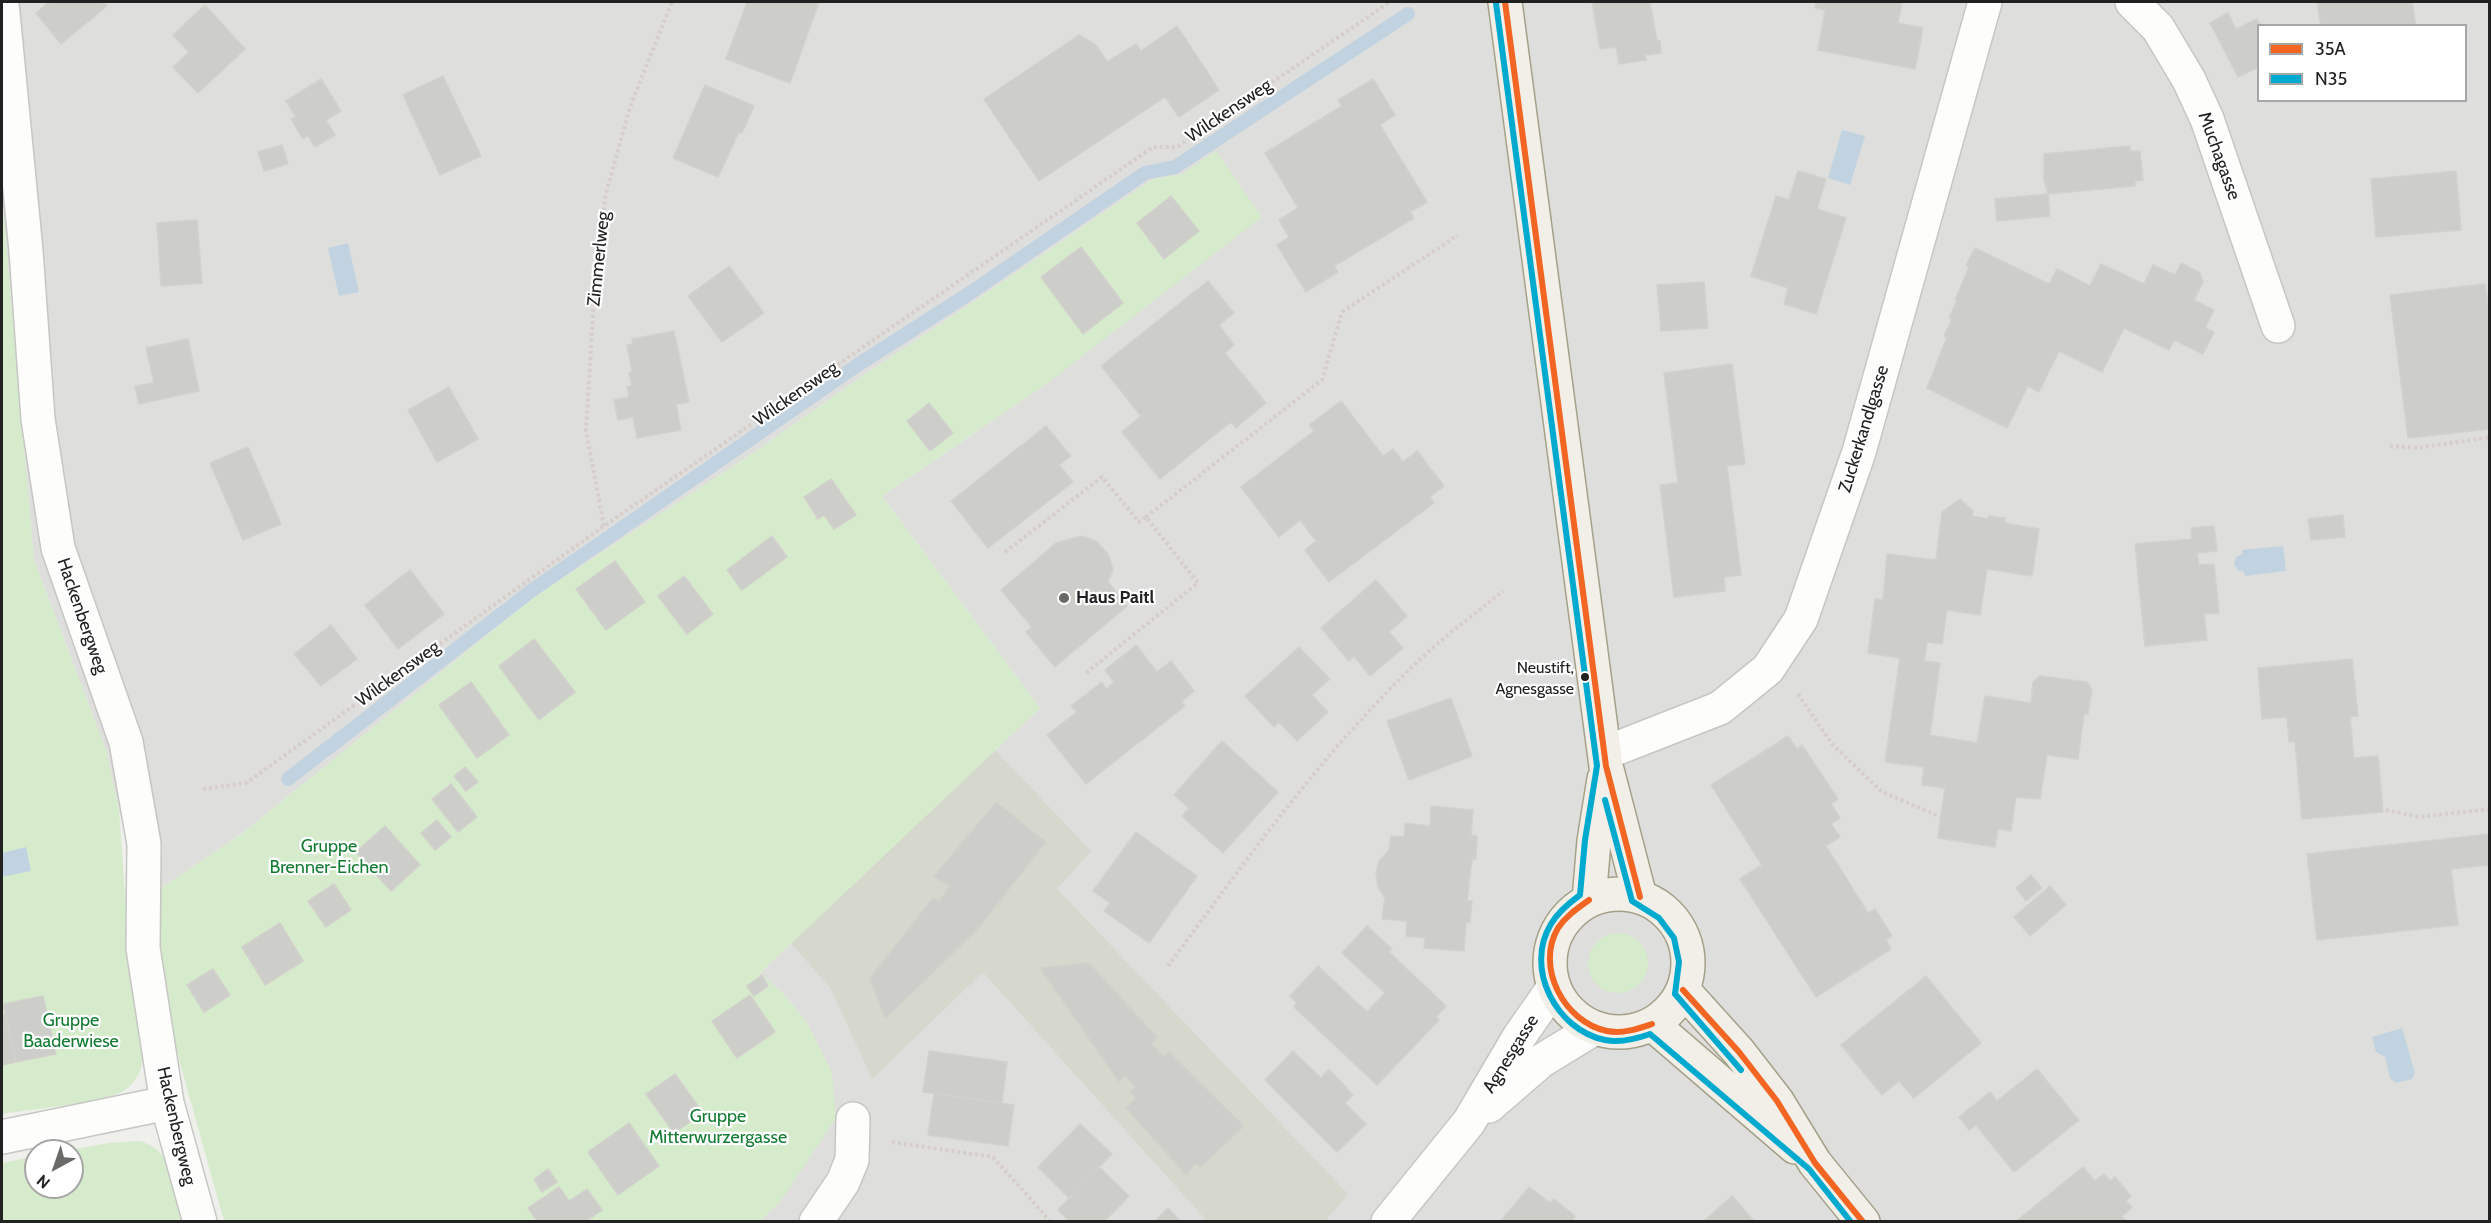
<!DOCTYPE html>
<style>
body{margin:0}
#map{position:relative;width:2491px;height:1223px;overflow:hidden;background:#efefeb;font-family:Cabin,sans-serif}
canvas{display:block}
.frame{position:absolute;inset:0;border:3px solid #212121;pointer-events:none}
.legend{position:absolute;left:2257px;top:24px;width:210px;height:78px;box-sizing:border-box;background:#fff;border:2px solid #a6a6a6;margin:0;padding:8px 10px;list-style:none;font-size:18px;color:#212121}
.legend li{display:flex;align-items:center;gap:12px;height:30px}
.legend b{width:30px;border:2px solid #a6a6a6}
.north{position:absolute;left:24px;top:1139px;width:60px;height:60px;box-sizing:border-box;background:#fff;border:2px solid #a6a6a6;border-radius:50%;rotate:220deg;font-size:16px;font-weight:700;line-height:24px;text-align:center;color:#212121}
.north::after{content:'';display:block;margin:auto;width:21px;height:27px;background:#696968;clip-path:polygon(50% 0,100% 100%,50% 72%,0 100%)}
</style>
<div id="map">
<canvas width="2491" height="1223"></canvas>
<div class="frame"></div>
<ul class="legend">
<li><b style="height:8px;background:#f26522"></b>35A</li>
<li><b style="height:8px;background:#00a9ce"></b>N35</li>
</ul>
<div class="north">N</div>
</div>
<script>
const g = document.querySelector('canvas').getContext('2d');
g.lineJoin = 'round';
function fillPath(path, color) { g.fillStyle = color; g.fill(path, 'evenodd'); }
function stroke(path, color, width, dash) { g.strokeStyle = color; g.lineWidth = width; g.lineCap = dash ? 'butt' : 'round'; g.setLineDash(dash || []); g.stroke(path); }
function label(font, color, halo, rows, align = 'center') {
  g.font = font + ' Cabin,sans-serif'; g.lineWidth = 4.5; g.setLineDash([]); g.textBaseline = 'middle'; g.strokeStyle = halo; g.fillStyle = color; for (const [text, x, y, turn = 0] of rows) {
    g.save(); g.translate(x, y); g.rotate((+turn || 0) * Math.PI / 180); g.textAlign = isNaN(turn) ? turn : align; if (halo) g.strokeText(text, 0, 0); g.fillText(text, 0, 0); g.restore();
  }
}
fillPath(new Path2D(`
 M2,2H2489V1221H760L780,1202L832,1073L806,1021L782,992L759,974L1040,708L882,496L1045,385L1181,175L1153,179L969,305L864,375L756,451L533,598L244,832L158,890L119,811L106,750L34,560L2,197ZM2258,26H2466V100H2258Z`), '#dededc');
fillPath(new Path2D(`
 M995,750L1091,851L1057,889L1348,1194L1325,1221H1207L983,972L872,1079L831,989L791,943Z`), '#d6d8cd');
fillPath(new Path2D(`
 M1216,151L1262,217L1045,385L882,496L1040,708L760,973L782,992L806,1021L832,1073L836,1118L780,1202L760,1221H224L172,1034L151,905L158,890L244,832L533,598L756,451L864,375L969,305L1153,179L1181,175Z
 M2,197L34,560L106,750L119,811L130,963L144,1054C142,1068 138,1081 125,1090C109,1102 26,1110 2,1114Z
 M1588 963a30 30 0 1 1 60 0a30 30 0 1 1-60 0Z
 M140,1141C153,1146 161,1150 167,1163L183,1221H2V1163L36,1156V1187H72V1151H64L109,1143Z`), '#d6ebcc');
fillPath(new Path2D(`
 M1842,130L1865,136L1850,185L1828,178Z
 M348,243L359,292L339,296L328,248Z
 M2283,546L2286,571L2245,576L2244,572L2238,570L2234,564L2236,557L2242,554V550Z
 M26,847L31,871L2,877V853Z
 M2402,1028L2415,1073L2412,1079L2396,1083L2390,1078L2385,1057L2376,1052L2372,1037Z`), '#c1d3e0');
stroke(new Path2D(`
 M288,779L531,591L856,366L970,293L1145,173L1175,167L1408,14`), '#c1d3e0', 14);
const building = new Path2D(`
 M49,2H103L107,6L61,44L36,13Z
 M747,2H819L790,83L726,59Z
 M1592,2H1650L1657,41H1660L1661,53L1645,55L1646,60L1619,64L1616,47L1600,49Z
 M1816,2H1902L1898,23L1923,28L1915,69L1818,50L1825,10L1815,8Z
 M2317,2H2412L2416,26H2321Z
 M205,5L245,49L198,93L173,67L189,52L173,35Z
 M2228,13L2236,29L2257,19L2261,26H2258V67L2238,77L2210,23Z
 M1177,26L1219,90L1179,117L1165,97L1039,181L984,99L1079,35L1096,45L1107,62L1136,44L1141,51Z
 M443,76L481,156L440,175L403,95Z
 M321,79L341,111L326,120L335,135L315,147L308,135L303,139L291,119L296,117L286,101Z
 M1373,79L1395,115L1380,125L1427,202L1410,212L1414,218L1334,266L1338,272L1306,292L1277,245L1289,237L1279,220L1298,208L1265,153L1342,106L1338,100Z
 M705,85L754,106L742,133L739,132L718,177L673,158Z
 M282,145L288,164L264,171L258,152Z
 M2130,146V151H2140L2143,180L2135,181V186L2048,194L2044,180V154Z
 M1798,171L1826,179L1817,209L1846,218L1816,314L1784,304L1788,288L1751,276L1776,196L1789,200Z
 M2456,171L2461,230L2376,237L2371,179Z
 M2048,194L2050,216L1997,221L1995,199Z
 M1171,196L1199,231L1164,259L1137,223Z
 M197,220L202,283L161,286L157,223Z
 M1081,247L1123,303L1083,334L1041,277Z
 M1975,248L2049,284L2057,269L2090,286L2101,264L2144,284L2153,265L2175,275L2181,263L2200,273L2203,282L2194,300L2214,310L2205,328L2214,332L2203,354L2174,340L2169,350L2124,328L2102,372L2059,351L2039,392L2028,386L2007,428L1927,388L1947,337L1944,336L1952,319L1949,318L1957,301L1955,300L1969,267L1966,265Z
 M729,266L764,313L722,342L688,296Z
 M1208,281L1234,313L1219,325L1234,345L1225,353L1266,403L1236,428L1231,422L1160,479L1122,432L1141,416L1101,366Z
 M1704,282L1708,328L1661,331L1657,285Z
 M2485,284L2490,318V429L2408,438L2390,295Z
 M674,331L689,402L676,404L681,430L637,438L633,417L618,420L614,400L629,397L627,387L632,386L629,373L632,372L627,345L633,344L632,339Z
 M188,339L199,391L139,404L135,386L154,383L146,348Z
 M1732,364L1745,464L1727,466L1741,575L1724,577L1725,591L1674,597L1660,485L1678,483L1664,373Z
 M449,387L478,439L437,462L408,410Z
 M1341,401L1383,456L1393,449L1403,462L1417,451L1444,486L1430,497L1434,503L1329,582L1305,550L1316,541L1300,520L1279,537L1241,487L1314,431L1309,425Z
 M929,403L953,433L930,451L907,421Z
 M1046,426L1071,456L1059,465L1073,482L988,548L951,501Z
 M248,447L281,524L243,540L210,463Z
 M831,479L856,515L834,529L824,515L818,519L804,497Z
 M1960,499L1973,511L1972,516L1988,519L1989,516L2005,518V523L2039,529L2032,576L1987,569L1980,615L1947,610L1942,644L1927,642L1924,661L1940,663L1930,735L1977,743L1985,696L2031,703L2033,682L2040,676L2087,682L2092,690L2088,714H2084L2078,759L2047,755L2040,799L2016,797L2011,831L1998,829L1995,847L1938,838L1945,788L1922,785L1924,767L1885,762L1900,658L1868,653L1875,599L1883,600L1887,554L1936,560L1942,512Z
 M2343,515L2345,537L2311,540L2308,519Z
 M2214,526L2217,551L2197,553L2199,565L2214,564L2219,613L2204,614L2207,640L2145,646L2135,544L2192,539L2191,528Z
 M772,536L787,557L742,590L727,570Z
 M1081,536L1096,541L1108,554L1113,569L1108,582L1127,606L1055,667L1026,632L1032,627L1001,590L1056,543Z
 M615,561L645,602L606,630L576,589Z
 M410,570L444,614L398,649L365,605Z
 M684,576L713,614L687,634L658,596Z
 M1376,580L1407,616L1389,632L1403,648L1370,676L1354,656L1349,661L1321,628Z
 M331,625L357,659L321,686L294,654Z
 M534,639L575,692L539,720L499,666Z
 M1136,645L1157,672L1171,661L1194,691L1181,702L1185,706L1086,784L1047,735L1077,712L1071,706L1102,682L1106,689L1114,682L1105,670Z
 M1299,647L1330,679L1312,695L1328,712L1297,741L1279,722L1274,727L1245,696Z
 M2352,659L2358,716L2350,717L2354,758L2378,756L2383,812L2302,819L2295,742H2289L2287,717L2262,719L2258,668Z
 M471,682L509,735L477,758L439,705Z
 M1451,698L1472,756L1409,780L1387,721Z
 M1788,736L1797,749L1802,745L1838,799L1831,804L1840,818L1831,824L1840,837L1826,846L1868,913L1875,909L1892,936L1886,940L1891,949L1816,997L1740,879L1762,865L1711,785Z
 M1222,741L1278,792L1223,853L1182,816L1189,808L1174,795Z
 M465,767L478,782L466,791L454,776Z
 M451,784L477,817L458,832L432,799Z
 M996,802L1046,842L976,931L885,1019L870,978L933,898L939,901L949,887L934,876Z
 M1431,806L1473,810L1471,835L1477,836L1476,859H1472L1467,901H1472L1470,923L1466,922L1464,951L1424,948L1425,938L1406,936L1407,921L1382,919L1385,898L1378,887L1376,873L1379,861L1389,850L1391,836L1404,837L1405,823L1430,826Z
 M437,820L451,837L435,850L421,833Z
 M385,826L420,865L391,891L356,852Z
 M1136,832L1197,876L1149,943L1104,911L1110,903L1093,891Z
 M2490,834V865L2451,869L2458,925L2317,940L2307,854Z
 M2031,875L2042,888L2026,901L2016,888Z
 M334,884L351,910L326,927L308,901Z
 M2050,886L2066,905L2030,936L2014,917Z
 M280,923L303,961L265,985L242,947Z
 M1367,926L1392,949L1389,952L1446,1006L1436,1017L1439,1020L1377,1085L1294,1007L1297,1003L1290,996L1318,966L1367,1012L1385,993L1342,953Z
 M1089,963L1157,1037L1152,1044L1163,1057L1169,1052L1244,1126L1201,1167L1196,1163L1186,1175L1126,1108L1136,1098L1130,1092L1136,1087L1125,1076L1119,1082L1040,968Z
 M213,969L230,995L204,1012L187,985Z
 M762,975L768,986L754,996L747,986Z
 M1926,976L1981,1043L1914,1098L1899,1081L1882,1095L1841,1045Z
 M750,995L775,1032L737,1058L712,1021Z
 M43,996L56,1054L16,1062L3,1004Z
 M2,1014H5L16,1062L2,1065Z
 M929,1051L1007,1062L1002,1103L923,1092Z
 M1293,1051L1321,1078L1329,1069L1353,1095L1345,1103L1366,1124L1337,1152L1265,1080Z
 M2037,1069L2079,1120L2014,1172L1976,1125L1969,1130L1959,1117L1990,1092L1997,1101Z
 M675,1074L703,1113L674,1133L646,1094Z
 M934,1093L1014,1105L1008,1146L928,1135Z
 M629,1123L659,1166L618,1195L588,1152Z
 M1080,1124L1112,1154L1069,1198L1038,1167Z
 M1099,1167L1129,1196L1104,1222H1070L1058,1210Z
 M2083,1167L2095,1181L2104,1174L2110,1181L2115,1177L2131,1196L2126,1201L2132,1208L2122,1216L2127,1222H2015Z
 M548,1169L557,1182L542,1192L534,1179Z
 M559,1187L569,1201L587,1189L602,1210L585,1222H538L528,1208Z
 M1529,1187L1550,1203L1554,1199L1575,1216L1572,1222H1500Z
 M1732,1196L1755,1222H1703Z
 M1168,1208L1181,1222H1154Z`);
fillPath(building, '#cdcdca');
stroke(building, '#d2d1cc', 1.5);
const minor = new Path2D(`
 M2132,2L2158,28L2189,80L2207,119L2278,326
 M2,3L26,251L38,419L58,548L126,742L144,844L143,948L167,1103L200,1222
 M1605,753L1720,708L1768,669L1801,619L1859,452L1985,2
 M1489,1106L1541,1061L1595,1028
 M2,1137L167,1103
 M816,1222L843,1182L852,1160L853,1119
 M1388,1222L1469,1122L1519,1037L1554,987`);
const major = new Path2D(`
 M1505,2L1606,766L1640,897
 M1550 963a69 69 0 1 1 138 0a69 69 0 1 1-138 0Z
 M1589,900L1594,841L1604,779
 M1683,990L1739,1052L1777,1101L1815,1163L1863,1222
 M1652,1024L1795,1147`);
stroke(minor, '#c6c6c4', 36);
stroke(major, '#a4a189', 36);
stroke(new Path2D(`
 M2390,446L2418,448L2490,437
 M1146,517L1322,380L1342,312L1458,235
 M604,526L586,431L595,279L606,193L631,104L672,2
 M1005,552L1102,477L1139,522L1146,517L1198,583L1086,673
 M1798,694L1832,744L1882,792L1941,817
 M203,789L246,783L604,526L1153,147H1177L1390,2
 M2386,810L2419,817L2490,809
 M1168,966C1244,863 1320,756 1412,667C1440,639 1473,616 1503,591
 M892,1142L993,1157L1051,1222`), '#d7ceca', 4, [3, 3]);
stroke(minor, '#fdfdfc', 33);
stroke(major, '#f1efe8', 33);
stroke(new Path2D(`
 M1505,2L1606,766L1640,897
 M1589,900C1578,908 1566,916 1558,928C1535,967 1564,1022 1607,1031C1623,1034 1637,1029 1652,1024
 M1683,990L1739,1052L1777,1101L1815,1163L1863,1222`), '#f26522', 6);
stroke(new Path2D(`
 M1496,3L1597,766L1585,840L1580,895C1569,903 1558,912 1551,924C1524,968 1556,1030 1605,1040C1620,1043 1636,1039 1650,1034L1809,1169L1851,1222
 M1605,800L1632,901L1659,918L1674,938L1679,962L1675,994L1741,1070`), '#00a9ce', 6);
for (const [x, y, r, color] of [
 [1064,598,6,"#696968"],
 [1585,677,5,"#212121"]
]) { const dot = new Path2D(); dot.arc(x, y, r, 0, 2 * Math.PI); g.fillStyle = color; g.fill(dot); stroke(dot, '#fff', 2); }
label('16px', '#212121', '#fff', [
 ["Neustift,",1574,668],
 ["Agnesgasse",1574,689]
], 'right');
label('18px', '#212121', '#fff', [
 ["Wilckensweg",1229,111,-34],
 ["Muchagasse",2219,156,70],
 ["Zimmerlweg",599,259,-84],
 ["Wilckensweg",796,394,-35],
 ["Zuckerkandlgasse",1864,429,-73],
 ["Hackenbergweg",82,616,71],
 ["Wilckensweg",398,674,-36],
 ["Agnesgasse",1511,1054,-58],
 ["Hackenbergweg",176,1126,77]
]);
label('bold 18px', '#212121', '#fff', [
 ["Haus Paitl",1076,598]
], 'left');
label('18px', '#147b33', '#fff', [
 ["Gruppe",329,847],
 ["Brenner-Eichen",329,868],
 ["Gruppe",71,1021],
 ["Baaderwiese",71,1042],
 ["Gruppe",718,1117],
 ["Mitterwurzergasse",718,1138]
]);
</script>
